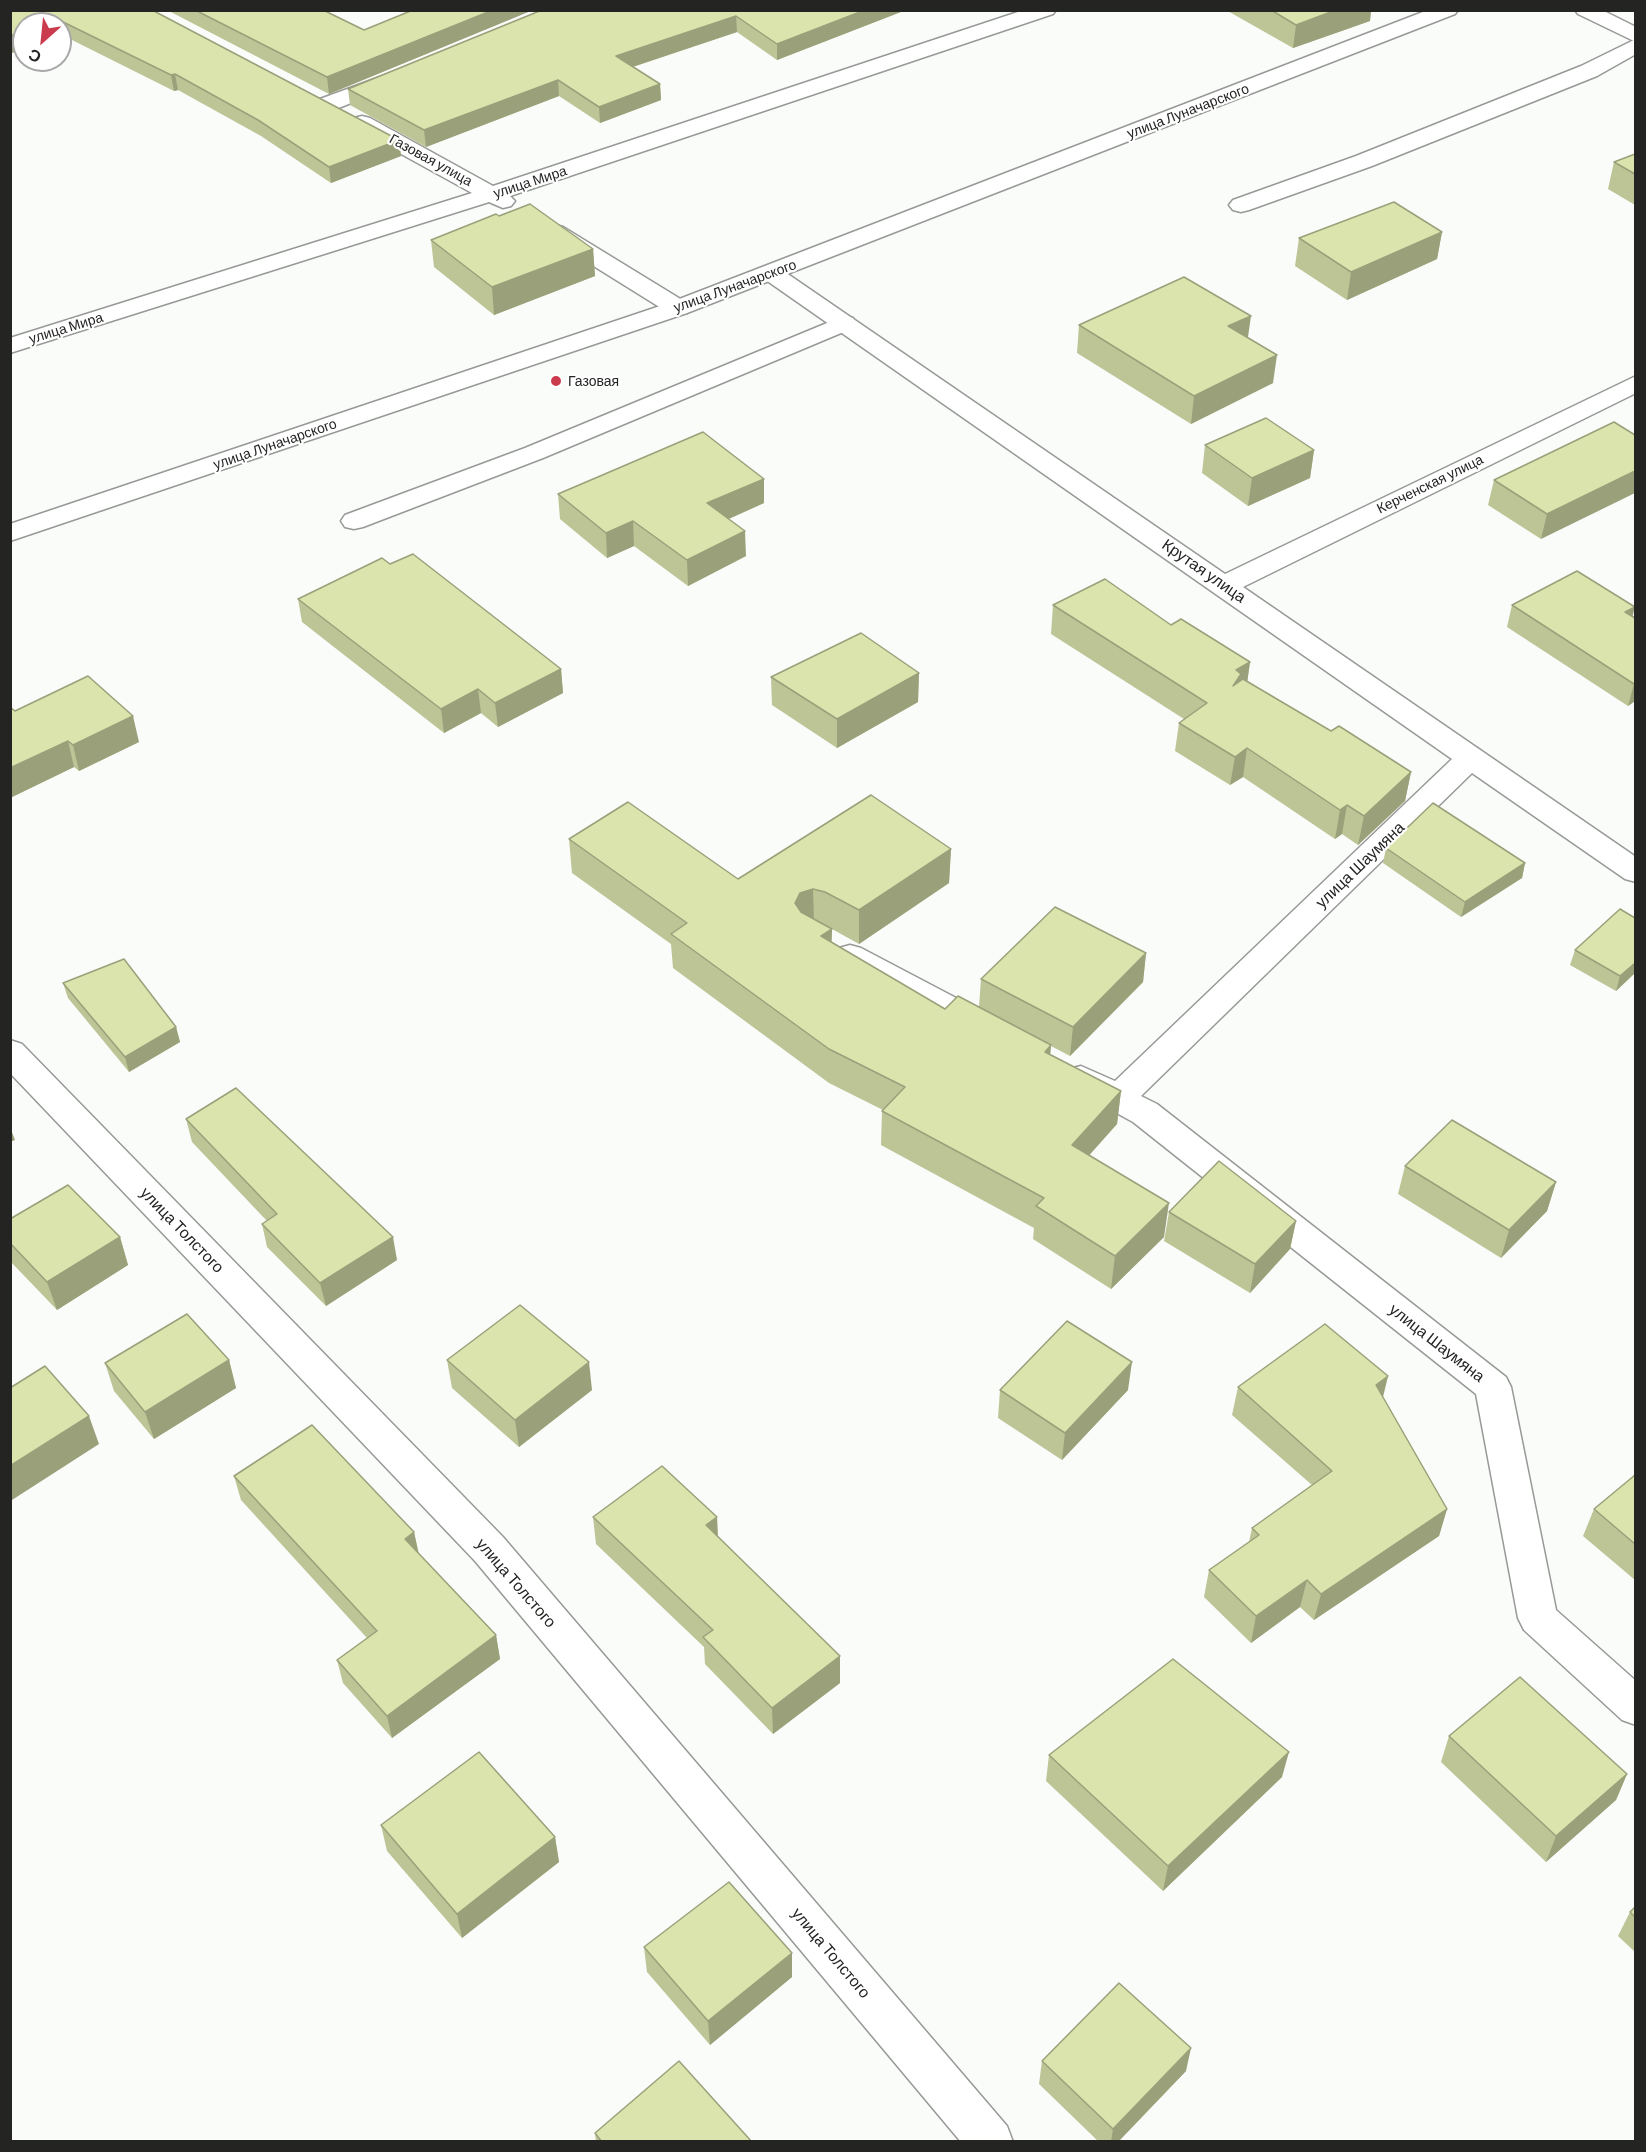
<!DOCTYPE html>
<meta charset="utf-8">
<style>
body{margin:0}
#map{position:relative;width:1646px;height:2152px;overflow:hidden;background:#f9fcf9;font-family:Barlow,sans-serif}
canvas{display:block}
.frame{position:absolute;inset:0;border:12px solid #242523;pointer-events:none}
.north{position:absolute;left:12px;top:12px;width:60px;height:60px;box-sizing:border-box;background:#fff;border:2px solid #a7a8a7;border-radius:50%;rotate:207deg;font-size:16px;font-weight:700;line-height:24px;text-align:center;color:#242523}
.north::after{content:'';display:block;margin:auto;width:21px;height:27px;background:#cb3b4e;clip-path:polygon(50% 0,100% 100%,50% 72%,0 100%)}
</style>
<div id="map">
<canvas width="1646" height="2152"></canvas>
<div class="frame"></div>
<div class="north">С</div>
</div>
<script>
const g = document.querySelector('canvas').getContext('2d');
g.lineJoin = 'round';
function stroke(path, color, width, dash) { g.strokeStyle = color; g.lineWidth = width; g.lineCap = dash ? 'butt' : 'round'; g.setLineDash(dash || []); g.stroke(path); }
function fillPath(path, color) { g.fillStyle = color; g.fill(path, 'evenodd'); }
function label(font, color, halo, rows, align = 'center') {
  g.font = font + ' Barlow,sans-serif'; g.lineWidth = 4.5; g.setLineDash([]); g.textBaseline = 'middle'; g.strokeStyle = halo; g.fillStyle = color; for (const [text, x, y, turn = 0] of rows) {
    g.save(); g.translate(x, y); g.rotate((+turn || 0) * Math.PI / 180); g.textAlign = isNaN(turn) ? turn : align; if (halo) g.strokeText(text, 0, 0); g.fillText(text, 0, 0); g.restore();
  }
}
const lane = new Path2D(`
 M1636,39V54L1597,76L1372,166L1249,210L1241,212L1233,210L1229,205L1233,200L1356,156L1581,66Z
 M844,316L853,318L856,323L853,328L543,458L363,527L354,529L345,527L341,521L345,515L525,448Z`);
const street = new Path2D(`
 M1024,10H1056L1053,14L510,196L515,201L511,206L503,208L489,202L10,353V338L472,193L354,128L351,123L354,118L362,116L370,118L493,186Z
 M1575,10H1602L1636,27V42L1578,14Z
 M391,73L399,74L402,79L399,84L336,109L328,111L320,109L317,104L320,99Z
 M555,225L563,227L687,303L690,308L687,313L678,315L669,313L547,237L543,232L547,227Z
 M771,266L779,268L1225,574L1636,376V393L1243,587L1636,857V882L1625,879L1472,773L1141,1096L1157,1104L1506,1377L1511,1387L1556,1610L1636,1681V1725L1622,1720L1524,1630L1518,1618L1476,1394L1133,1122L1069,1087L1064,1078L1069,1069L1081,1066L1115,1081L1452,759L763,278L759,273L763,268Z
 M850,945L861,948L996,1019L1001,1027L996,1035L985,1039L974,1035L839,964L834,956L839,948Z
 M10,1040L22,1044L503,1537L1007,2126L1013,2142H961L475,1561L10,1073Z`);
const secondary = new Path2D(`
 M1428,10H1458L1455,14L687,313L10,541V524L669,303Z`);
stroke(lane, '#969996', 3);
stroke(street, '#969996', 3);
stroke(secondary, '#969996', 3);
fillPath(lane, '#fff');
fillPath(street, '#fff');
fillPath(secondary, '#fff');
fillPath(new Path2D(`
 M10,10H152L399,140L401,156L331,183L261,136L178,90L174,91L60,34V24H24V47L10,54Z
 M167,10H323L364,30L413,10H533L329,94Z
 M542,10H906L777,60L737,32L633,67L660,84L661,100L600,123L559,96L426,147L350,105L348,89Z
 M1226,10H1371L1370,21L1293,48Z
 M1635,154V205L1608,189L1614,162Z
 M499,216L593,249L595,276L494,315L434,267L431,240Z
 M1442,232L1437,259L1347,300L1295,266L1299,238Z
 M1079,325L1273,383L1191,424L1077,353Z
 M1614,422L1541,539L1488,505L1494,480Z
 M1205,445L1314,450L1310,478L1248,506L1202,473Z
 M558,494L764,503L729,519L746,556L688,586L634,546L607,558L560,519Z
 M390,564L561,669L563,693L498,727L481,713L444,733L302,622L298,599Z
 M1053,605L1171,625L1250,662L1247,682L1331,731L1411,772L1405,801L1358,845L1342,834L1335,839L1243,777L1230,785L1175,751L1179,723L1184,719L1051,634Z
 M1512,605L1632,616L1635,701L1628,706L1507,627Z
 M919,673L918,702L837,748L772,705L771,677Z
 M10,707L15,711L139,742L79,771L74,767L10,798Z
 M569,839L738,879L951,849L949,883L859,944L832,929L831,942L945,1009L979,1007L981,979L1146,953L1143,982L1070,1056L1051,1046L1050,1055L1121,1091L1117,1124L1089,1155L1164,1237L1111,1289L1033,1239L1034,1228L881,1145L882,1111L883,1110L829,1083L673,968L671,944L572,873Z
 M1386,848L1525,863L1522,878L1461,917L1383,863Z
 M1635,918V973L1616,991L1570,965L1575,950Z
 M63,983L176,1027L180,1042L129,1072L68,998Z
 M186,1119L397,1260L326,1306L267,1247L262,1224L267,1221L192,1142Z
 M1405,1166L1556,1182L1547,1211L1501,1258L1398,1194Z
 M1169,1212L1296,1221L1290,1249L1250,1293L1164,1241Z
 M10,1219L120,1237L128,1265L57,1310L10,1261Z
 M229,1360L236,1388L154,1439L114,1391L105,1363Z
 M447,1360L592,1390L519,1447L452,1388Z
 M1388,1376L1383,1397L1447,1509L1439,1536L1314,1620L1300,1607L1251,1643L1204,1597L1209,1570L1249,1542L1252,1528L1312,1485L1232,1415L1238,1387Z
 M1000,1390H1128L1062,1460L998,1418Z
 M1635,1475V1580L1583,1536L1594,1509Z
 M234,1476L414,1532L419,1554L496,1635L500,1659L392,1738L343,1683L337,1660L367,1638L241,1500Z
 M593,1517H717L718,1537L840,1683L773,1734L705,1664L704,1647L596,1544Z
 M1449,1736L1627,1774L1616,1800L1546,1862L1441,1762Z
 M1049,1755L1282,1777L1163,1891L1046,1781Z
 M381,1825L555,1837L559,1862L462,1938L387,1851Z
 M1635,1907V1952L1618,1936L1630,1912Z
 M644,1947L792,1977L710,2045L647,1972Z
 M1042,2061L1186,2071L1118,2142H1099L1039,2084Z
 M595,2133L752,2142H596Z`), '#bdc496');
fillPath(new Path2D(`
 M493,10H533L329,94L327,77Z
 M865,10H906L777,60V44Z
 M1336,10H1371L1370,21L1293,48L1296,25Z
 M736,16L737,32L617,72L616,56Z
 M53,17L55,24H38Z
 M24,30V47L10,54V36Z
 M175,74L178,90L174,91L171,75Z
 M558,80L559,96L426,147L424,130Z
 M660,84L661,100L600,123L599,107Z
 M399,140L401,156L331,183L329,167Z
 M1442,232L1437,259L1347,300L1351,272Z
 M593,249L595,276L494,315L492,287Z
 M1251,316L1247,344L1228,326Z
 M1277,355L1273,383L1191,424L1194,396Z
 M1314,450L1310,478L1248,506L1252,478Z
 M1635,471V493L1541,539L1547,514Z
 M764,479V503L708,528L707,503Z
 M633,521L634,546L607,558L606,533Z
 M745,531L746,556L688,586L687,560Z
 M1635,607L1629,629L1625,612Z
 M1250,662L1246,691L1229,715L1236,670Z
 M561,669L563,693L498,727L495,703Z
 M919,673L918,702L837,748V719Z
 M1635,683V701L1628,706L1634,684Z
 M478,689L481,713L444,733L441,709Z
 M133,716L139,742L79,771L73,745Z
 M68,741L74,767L10,798V768Z
 M1247,748L1243,777L1230,785L1235,757Z
 M1411,772L1405,801L1358,845L1364,816Z
 M1347,805L1342,834L1335,839L1340,810Z
 M951,849L949,883L859,944V910Z
 M1525,863L1522,878L1461,917L1465,902Z
 M813,889L814,923L800,927L795,903L800,893Z
 M832,929L831,962L821,936Z
 M1146,953L1143,982L1070,1056L1073,1027Z
 M1635,963V973L1616,991L1620,976Z
 M176,1027L180,1042L129,1072L125,1057Z
 M1051,1045L1048,1079L1045,1052Z
 M1121,1091L1117,1124L1069,1178L1072,1145Z
 M10,1127L15,1140L10,1142Z
 M1556,1182L1547,1211L1501,1258L1509,1230Z
 M1169,1203L1164,1237L1111,1289L1115,1256Z
 M1296,1221L1290,1249L1250,1293L1255,1264Z
 M120,1237L128,1265L57,1310L47,1282Z
 M393,1237L397,1260L326,1306L320,1283Z
 M229,1360L236,1388L154,1439L145,1412Z
 M589,1362L592,1390L519,1447L515,1420Z
 M1132,1362L1128,1390L1062,1460L1065,1433Z
 M1388,1376L1381,1404L1376,1385Z
 M89,1416L99,1444L12,1500L10,1495V1466Z
 M1447,1509L1439,1536L1314,1620L1321,1594Z
 M717,1517L718,1544L706,1525Z
 M414,1532L419,1556L405,1539Z
 M1307,1580L1300,1607L1251,1643L1256,1616Z
 M496,1635L500,1659L392,1738L387,1716Z
 M840,1656V1683L773,1734L772,1708Z
 M1289,1752L1282,1777L1163,1891L1168,1866Z
 M1627,1774L1616,1800L1546,1862L1556,1836Z
 M555,1837L559,1862L462,1938L457,1914Z
 M792,1953V1977L710,2045L708,2021Z
 M1191,2048L1186,2071L1118,2142H1111L1113,2129Z`), '#9aa07a');
const building = new Path2D(`
 M10,10H152L399,140L329,167L258,120L175,74L171,75L53,17L38,24H24V30L10,36Z
 M195,10H323L364,30L413,10H493L327,77Z
 M542,10H865L777,44L736,16L616,56L660,84L599,107L558,80L424,130L348,89Z
 M1271,10H1336L1296,25Z
 M1635,154V174L1614,162Z
 M1394,202L1442,232L1351,272L1299,238Z
 M530,204L593,249L492,287L431,240L496,214L499,216Z
 M1184,277L1251,316L1228,326L1277,355L1194,396L1079,325Z
 M1266,418L1314,450L1252,478L1205,445Z
 M1614,422L1635,435V471L1547,514L1494,480Z
 M703,432L764,479L707,503L745,531L687,560L633,521L606,533L558,494Z
 M413,554L561,669L495,703L478,689L441,709L298,599L382,558L390,564Z
 M1577,571L1635,607L1625,612L1635,618V683L1634,684L1512,605Z
 M1105,579L1171,625L1181,619L1250,662L1236,670L1241,674L1233,686L1243,679L1331,731L1339,726L1411,772L1364,816L1347,805L1340,810L1247,748L1235,757L1179,723L1207,703L1053,605Z
 M861,633L919,673L837,719L771,677Z
 M88,676L133,716L73,745L68,741L10,768V707L15,711Z
 M871,795L951,849L859,910L825,892L813,889L800,893L795,903L801,912L832,929L821,936L945,1009L958,996L1051,1045L1045,1052L1121,1091L1072,1145L1169,1203L1115,1256L1036,1206L1044,1198L882,1111L905,1087L829,1049L671,934L687,923L569,839L628,802L738,879Z
 M1433,803L1525,863L1465,902L1386,848Z
 M1055,907L1146,953L1073,1027L981,979Z
 M1620,909L1635,918V963L1620,976L1575,950Z
 M124,959L176,1027L125,1057L63,983Z
 M236,1088L393,1237L320,1283L262,1224L277,1214L186,1119Z
 M1452,1120L1556,1182L1509,1230L1405,1166Z
 M1219,1161L1296,1221L1255,1264L1169,1212Z
 M68,1185L120,1237L47,1282L10,1243V1219Z
 M520,1305L589,1362L515,1420L447,1360Z
 M187,1314L229,1360L145,1412L105,1363Z
 M1067,1321L1132,1362L1065,1433L1000,1390Z
 M1325,1324L1388,1376L1376,1385L1447,1509L1321,1594L1307,1580L1256,1616L1209,1570L1259,1535L1252,1528L1332,1471L1238,1387Z
 M45,1366L89,1416L10,1466V1388Z
 M312,1425L414,1532L405,1539L496,1635L387,1716L337,1660L377,1631L234,1476Z
 M662,1466L717,1517L706,1525L840,1656L772,1708L703,1637L713,1630L593,1517Z
 M1635,1475V1544L1594,1509Z
 M1173,1659L1289,1752L1168,1866L1049,1755Z
 M1520,1677L1627,1774L1556,1836L1449,1736Z
 M479,1752L555,1837L457,1914L381,1825Z
 M729,1882L792,1953L708,2021L644,1947Z
 M1635,1907V1917L1630,1912Z
 M1119,1983L1191,2048L1113,2129L1042,2061Z
 M679,2061L752,2142H602L595,2133Z`);
fillPath(building, '#dce4ae');
stroke(building, '#9aa07a', 1.5);
for (const [x, y, r, color] of [
 [556,381,6,"#cb3b4e"]
]) { const dot = new Path2D(); dot.arc(x, y, r, 0, 2 * Math.PI); g.fillStyle = color; g.fill(dot); stroke(dot, '#fff', 2); }
label('14px', '#242523', '#fff', [
 ["улица Луначарского",1188,111,-21],
 ["Газовая улица",431,160,29],
 ["улица Мира",530,182,-18],
 ["улица Луначарского",735,286,-20],
 ["улица Мира",66,328,-17],
 ["улица Луначарского",275,444,-19],
 ["Керченская улица",1430,484,-26]
]);
label('14px', '#242523', '#fff', [
 ["Газовая",568,381]
], 'left');
label('16px', '#242523', '#fff', [
 ["Крутая улица",1204,571,35],
 ["улица Шаумяна",1360,865,-44],
 ["улица Толстого",182,1230,46],
 ["улица Шаумяна",1437,1343,38],
 ["улица Толстого",516,1583,49],
 ["улица Толстого",831,1953,50]
]);
</script>
